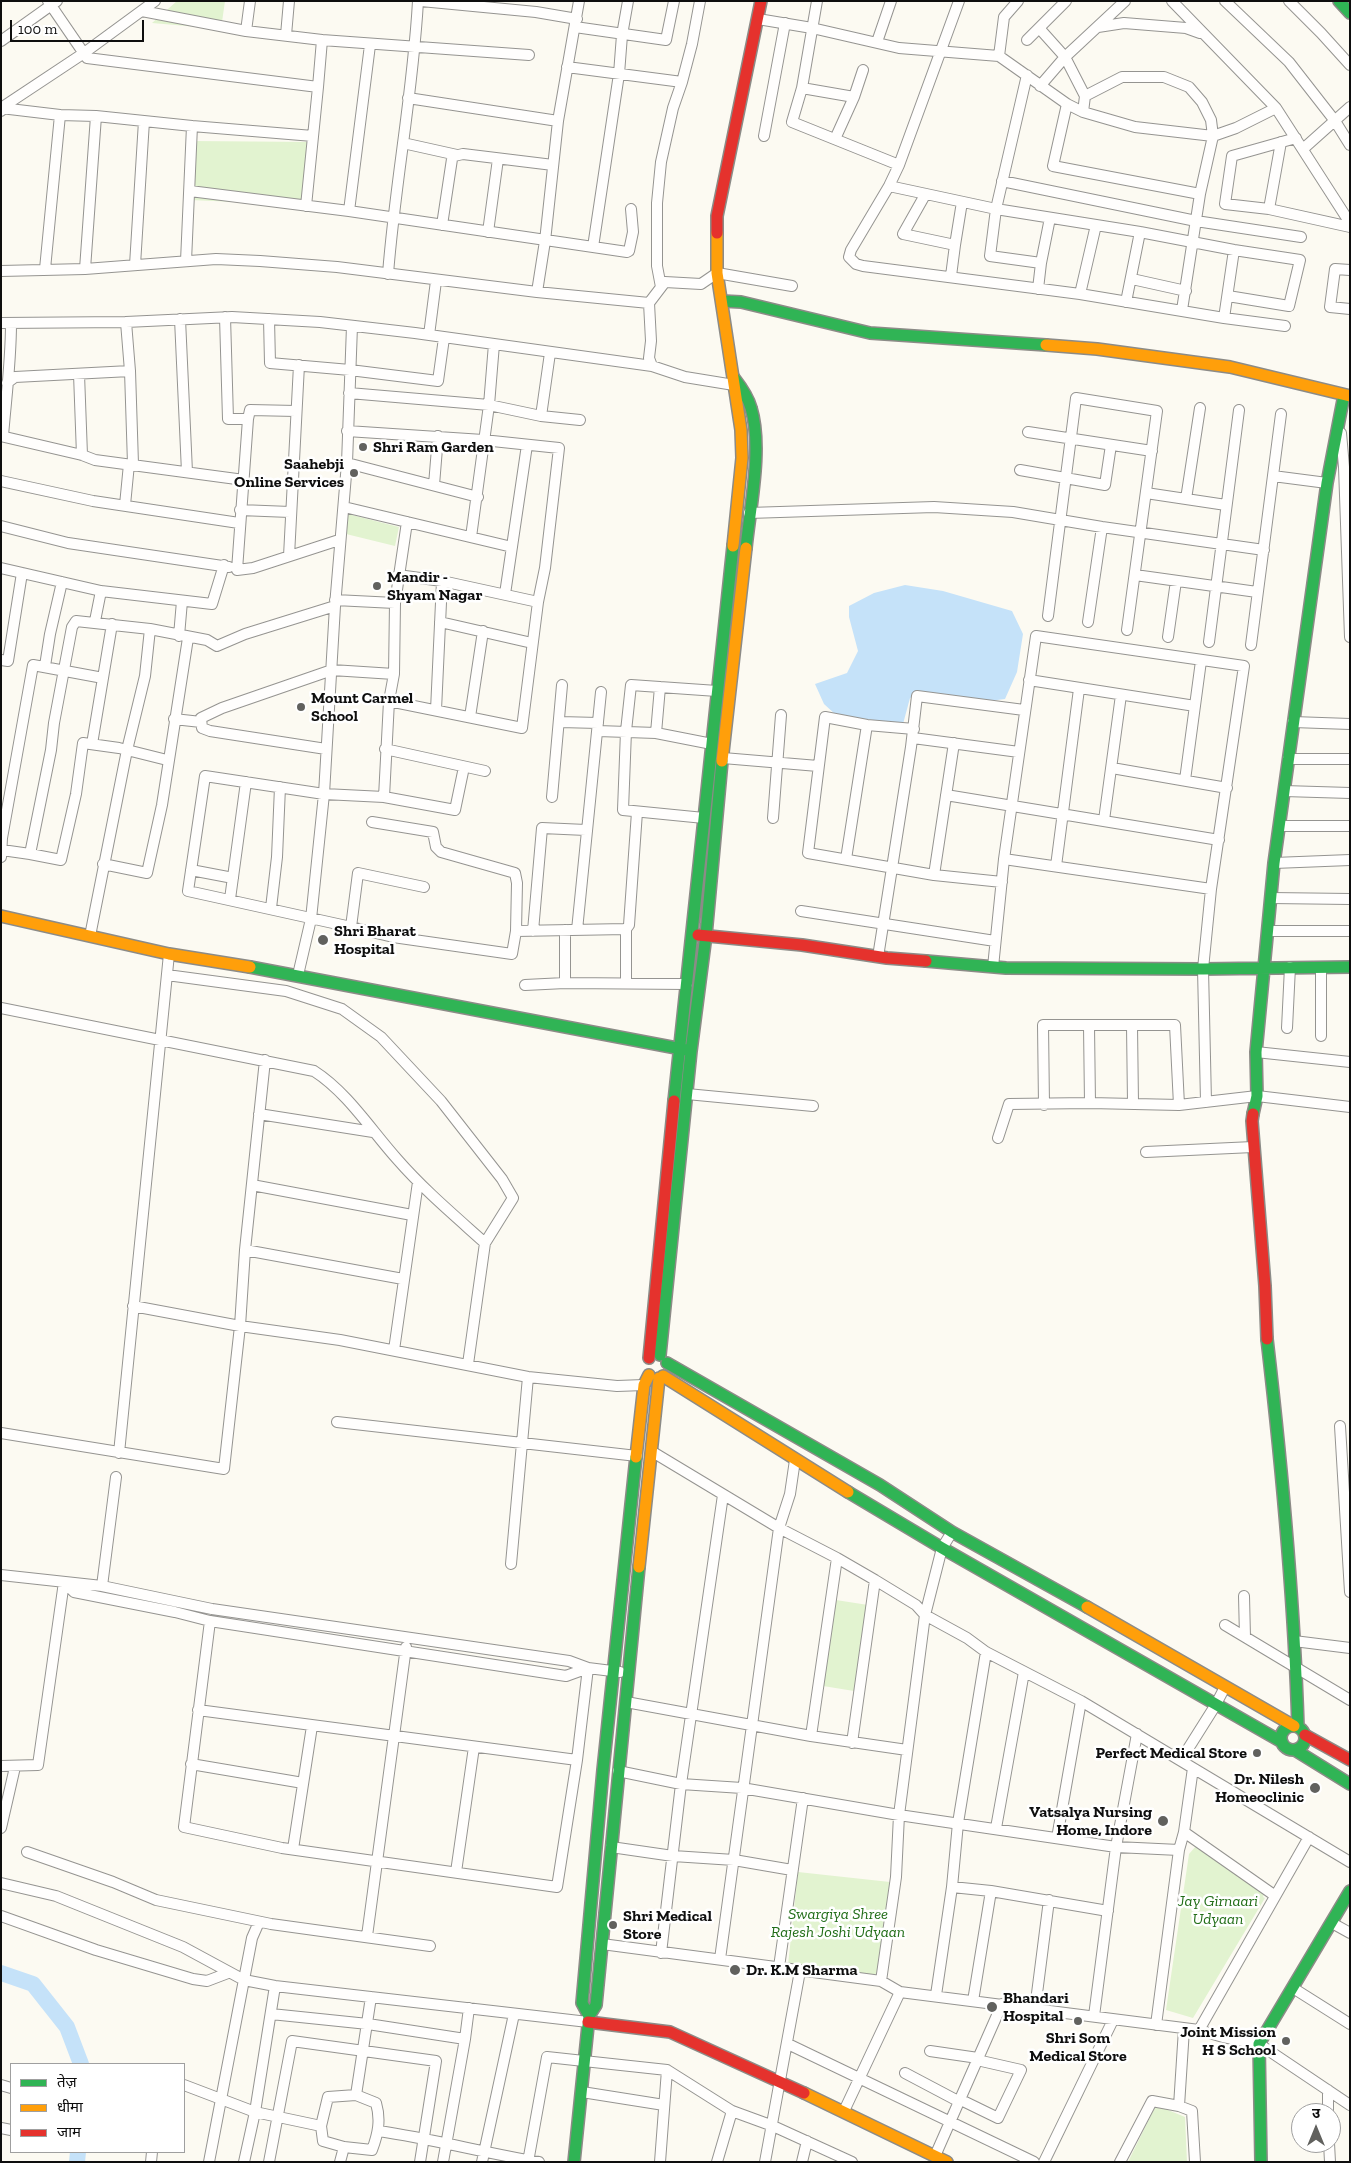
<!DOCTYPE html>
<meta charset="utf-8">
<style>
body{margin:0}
#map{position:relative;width:1351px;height:2163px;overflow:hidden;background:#fcfaf2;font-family:"Zilla Slab","Noto Sans Devanagari",serif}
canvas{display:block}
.frame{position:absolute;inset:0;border:2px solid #0e0e0e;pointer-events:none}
.legend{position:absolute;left:10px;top:2063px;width:175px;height:90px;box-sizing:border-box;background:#fff;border:1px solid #9f9f9f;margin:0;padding:6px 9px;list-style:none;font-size:15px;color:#0e0e0e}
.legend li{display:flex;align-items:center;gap:10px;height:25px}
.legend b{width:25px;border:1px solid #9f9f9f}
.north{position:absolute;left:1291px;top:2103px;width:50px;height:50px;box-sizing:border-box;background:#fff;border:1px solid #9f9f9f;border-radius:50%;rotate:0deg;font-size:14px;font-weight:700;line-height:20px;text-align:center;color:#0e0e0e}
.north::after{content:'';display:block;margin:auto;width:18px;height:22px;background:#61615e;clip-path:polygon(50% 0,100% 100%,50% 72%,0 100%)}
.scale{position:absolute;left:10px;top:20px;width:134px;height:22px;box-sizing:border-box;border:2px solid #0e0e0e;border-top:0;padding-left:6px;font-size:15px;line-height:18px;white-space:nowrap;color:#0e0e0e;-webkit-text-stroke:4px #fff;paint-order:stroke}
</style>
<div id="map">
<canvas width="1351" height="2163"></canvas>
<div class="frame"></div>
<ul class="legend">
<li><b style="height:6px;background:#30b455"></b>तेज़</li>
<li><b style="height:6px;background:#ff9f0a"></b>धीमा</li>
<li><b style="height:6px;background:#e5322d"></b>जाम</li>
</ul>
<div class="north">उ</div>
<div class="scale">100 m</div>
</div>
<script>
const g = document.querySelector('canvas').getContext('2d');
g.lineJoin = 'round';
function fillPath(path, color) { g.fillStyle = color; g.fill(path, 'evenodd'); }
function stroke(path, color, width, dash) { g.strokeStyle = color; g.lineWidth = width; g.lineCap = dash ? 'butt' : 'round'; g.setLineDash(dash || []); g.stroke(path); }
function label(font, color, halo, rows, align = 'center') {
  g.font = font + ' "Zilla Slab",serif'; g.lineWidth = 5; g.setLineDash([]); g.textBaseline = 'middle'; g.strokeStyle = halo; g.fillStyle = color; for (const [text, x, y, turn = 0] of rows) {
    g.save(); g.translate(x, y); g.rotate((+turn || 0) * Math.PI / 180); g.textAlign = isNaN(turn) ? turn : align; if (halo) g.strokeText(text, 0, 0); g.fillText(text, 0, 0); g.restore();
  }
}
fillPath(new Path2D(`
 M177,1H225L221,29L152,23Z
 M192,141L313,142L306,205L190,200Z
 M348,514L399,527L395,546L346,534Z
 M836,1600L868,1605L854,1691L823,1686Z
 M1196,1846L1264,1894L1263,1897L1265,1898L1193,2018L1166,2010L1189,1854Z
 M798,1872L890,1882L876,1977L788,1965Z
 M1156,2105L1185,2117L1187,2162H1128Z`), '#e2f3d0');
fillPath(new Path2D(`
 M905,585L943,591L1012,611L1023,634L1017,672L1005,699L981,702L920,693L910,698L903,724L836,715L824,704L815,684L847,673L858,651L849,617V606L874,593Z`), '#c5e2f9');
stroke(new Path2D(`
 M1,1973L33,1984L67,2027L81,2064
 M77,2162L78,2152`), '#c5e2f9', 16);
const street = new Path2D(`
 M48,1L87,58L318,87L306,206
 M421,1L536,12L577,19
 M817,1L802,88L792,122L899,165
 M959,1L899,165L889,186L851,250L849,257L856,264L863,266L1080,294
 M1172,1L1276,108L1350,223
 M1225,1L1289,62L1335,121L1350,145
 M1289,1L1321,33L1350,65
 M142,11L246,31L322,40L318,87
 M758,19L812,28L899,48L999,56L1067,104L1083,112L1135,127L1213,136L1236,128L1276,108
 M575,27L666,40L674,1
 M1098,27L1124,23L1186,28L1200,33
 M1039,28L1065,57L1085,96
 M246,31L250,1
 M286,35L289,1
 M322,40L529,55
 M1027,40L1066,1
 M1,41L57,1
 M877,42L891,1
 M370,45L349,211L627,252L629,251L633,232L631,209
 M999,56L1004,17L1018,1
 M567,67L682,82
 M1027,75L996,209L990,256L1041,263L1050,218
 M1040,86L1065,57L1125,1
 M802,88L854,97L835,139
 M854,97L863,70
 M408,98L558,121
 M1067,104L1053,166L1200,194
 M1,108L84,53L155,1
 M1,111V108L60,115L45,269
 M1083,112L1085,96L1122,77H1164L1189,87L1202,102L1211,120L1213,136L1200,194L1182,310
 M60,115L96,116L85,269
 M96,116L192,126L186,261
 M192,126L313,136
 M764,136L785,23
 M1296,138L1232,156L1225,204L1269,209L1350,227
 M403,143L457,155
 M1303,149L1350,107
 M1002,181L1196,221L1301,237
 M889,186L996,209L1140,232L1234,250L1300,260L1289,306L1228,296
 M190,191L349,211
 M925,195L903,234L955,245L962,202
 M1269,209L1281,142
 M442,225L452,159L454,156L463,154L553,165
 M1096,225L1080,294L1224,318L1234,250
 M488,232L498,159
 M593,247L619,74L622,35L628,1
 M135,265L144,121
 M1350,270L1335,269L1330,307L1350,309
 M1,271L85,269L216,259L260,261L337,267L537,292L649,303L651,341L649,358L652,366L685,377L734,385
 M388,274C395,183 413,93 418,1
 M951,276L955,245
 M1132,279L1186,291
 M661,287L657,266V203L661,162L673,108L682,82L692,44L700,1
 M1038,289L1041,263
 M537,292L545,241L558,121L579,1
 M1126,302L1140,232
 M649,303L665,282L701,284L717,273L792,286
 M225,317L228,419H248L237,570L253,568L339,540
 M1224,318L1285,326
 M180,319L187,472
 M269,319L270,363L350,370L438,381L444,338
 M126,322L130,371L133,464
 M1,323L126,322L232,317L320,322L415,333L652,366
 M429,335L436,281
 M79,374L82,455
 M7,383L15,377L130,371
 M349,393L489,405L541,416L580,420
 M541,416L550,353
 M248,419L250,410L296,411
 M347,431L483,440L559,448L545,568L538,602L522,728L389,701
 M1028,432L1152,451
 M1341,433L1344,467L1350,637
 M1,436L82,455L95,460L244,480
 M3,436C6,399 11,361 11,324
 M347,463L478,497
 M1020,470L1105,485L1111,445
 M1273,476L1327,483
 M1,481L93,501L239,523
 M434,485L438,436
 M1146,493L1226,505
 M1186,499L1200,408
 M125,505L129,464
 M344,507L512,547
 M240,510L290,512
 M749,513L934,507L1013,512L1102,527L1264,550
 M1,526L68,543L229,567
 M471,537L489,405L494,344
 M289,556L299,365
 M1,568L101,591L212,604L224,565
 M398,575L442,581L538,602
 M1135,575L1257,592
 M505,594L527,445
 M335,600L395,603
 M1048,616L1076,398L1157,411L1127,630
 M95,621L101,591
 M440,622L532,643
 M1088,622L1102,527
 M179,636L182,601
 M1168,637L1176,581
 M1209,642L1239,410
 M1251,645L1281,414
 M1,660L8,661L22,573
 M45,666L50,634L62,582
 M1029,680L1195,706
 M436,710L442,581
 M470,717L483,631
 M174,719L201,722
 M560,722L598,723
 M1293,722L1350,724
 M914,729L867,725L825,717L808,853L934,875L1002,882
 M598,731L656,733L712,744
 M656,733L660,687
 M913,738L1019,752
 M92,744L112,624
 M326,749L210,731L202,728L201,718L222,708L332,670L394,674
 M385,749L485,771
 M723,758L818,766
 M1288,759H1350
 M1112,768L1227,788
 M1185,780L1201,661
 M1284,791L1350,793
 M946,795L1219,840
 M384,797L389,701L394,674L395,603L407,522
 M552,797L562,685
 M704,818L623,810L626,731L631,685L717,691
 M773,818L781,715
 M1104,820L1121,695
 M372,822L433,832L436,847L441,852L515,873L517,883L516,931
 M1279,826H1350
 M2,850L30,854L51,750L54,723L72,627L76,621L150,629L207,640L217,646L245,634L335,606
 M30,854L61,860L76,794L83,743L119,748L167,760
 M1,857L2,838L33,665L103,678
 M846,859L867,725
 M1004,859L1211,889
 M1274,863L1350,860
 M103,864L147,873L162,805L188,638
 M1056,866L1079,689
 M191,870L233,878
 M934,875L954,743
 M424,887L358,873L351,927L393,937L512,954L516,931L626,929
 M1271,898L1350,899
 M230,899L246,782
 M271,908L277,857L280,787
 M801,911L995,941
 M351,927L188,891L205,776L324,794L384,797L455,810L464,767
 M577,930L601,692
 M533,931L542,828L586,830
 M1268,931H1350
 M90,936L127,750L145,676L150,629
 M878,957L911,747L917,696L1024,710
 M993,967L1004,859L1036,636L1244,666L1211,889L1203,969L1206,1102
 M167,975L286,991L342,1009L381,1037L441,1101L502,1179L513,1198L485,1243L468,1364
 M298,975L311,919L324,794L335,606L347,463L352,326
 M565,983V930
 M626,983V929L629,925L637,812
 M525,985L565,983L687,984
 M1,1008L314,1071C347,1092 371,1130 397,1159C424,1190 455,1216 485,1243
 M1089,1026L1090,1103
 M1132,1026L1133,1103
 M1287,1028L1290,967
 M1321,1036V967
 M1256,1052L1350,1062
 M687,1094L813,1106
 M1044,1105L1043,1025H1175L1179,1105
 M259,1114L373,1132
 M998,1138L1009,1104L1090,1103L1179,1105L1257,1096L1350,1107
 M1146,1152L1253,1147
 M252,1185L412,1215
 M245,1250L403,1279
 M133,1306L240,1326L340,1340L528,1377L617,1386L644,1385
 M394,1350L418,1182
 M337,1422L637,1456
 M1340,1426L1350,1592
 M1,1433L224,1469L240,1326L245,1250L265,1060
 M651,1451L779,1528L837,1558L875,1580L916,1605L925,1615L967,1638L986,1652L1081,1701L1350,1862
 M119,1453L169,954
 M511,1564L528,1377
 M1,1575L102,1586L212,1609L569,1661L588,1668L620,1672
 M64,1582L74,1592L175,1612L210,1621L566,1676L588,1668
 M102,1586L116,1477
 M1244,1596L1245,1637
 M210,1621L184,1827L282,1848L557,1887L577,1760L588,1668
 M1225,1625L1350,1700
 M1294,1641L1350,1648
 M626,1702L811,1736L907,1750
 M198,1710L577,1760
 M811,1736L837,1558
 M852,1743L875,1580
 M1181,1760L1215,1706L1225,1687
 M191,1764L303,1783
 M1,1766L38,1765L64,1582
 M618,1771L681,1784L742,1788L899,1815L1116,1847L1179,1850
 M1,1828L15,1767
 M996,1828L1024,1672
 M1184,1832L1274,1895
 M1057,1838L1081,1701
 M611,1847L673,1856L734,1860L792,1870
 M293,1849L312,1726
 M27,1852L113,1882L156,1900L271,1924L430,1946
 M456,1872L474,1747
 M1,1883L56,1896L183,1947L244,1980L275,1986L588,2022
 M952,1887L991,1891L1108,1911
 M1,1916L96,1950L193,1979L207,1981L228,1973
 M1332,1923L1350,1933
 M367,1936L406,1647
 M602,1944L881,1981L900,1992L1199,2030L1223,2037L1259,2044L1350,2105
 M661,1953L681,1784L723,1495
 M720,1959L779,1528L790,1494L795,1460
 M779,1967L803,1798
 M881,1981L896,1877L899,1815L925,1615L942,1548L952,1532
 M1293,1988L1350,2024
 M936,1995L952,1887L958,1823L986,1652
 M973,2001L991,1891
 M1035,2009L1049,1900
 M271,2014L368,2024L465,2039
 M1094,2016L1116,1847L1137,1734
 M1156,2025L1179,1850L1184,1832L1193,1768
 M1199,2030L1309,1837
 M788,2044L1034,2162
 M930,2051L978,2058
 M905,2073L958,2101
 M1,2085L11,2088
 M184,2085L255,2112L321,2126
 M582,2092L664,2105
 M356,2095L376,2103C381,2120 378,2134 372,2150L344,2147L323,2141L321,2126L328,2097Z
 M356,2095L371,1997
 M959,2099L998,2118L1021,2070L977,2060
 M1179,2106L1184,2029
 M844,2111L900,1992
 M1328,2113V2090
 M1,2128L11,2130
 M379,2131C433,2139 485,2153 539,2162
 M1329,2143L1330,2162
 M935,2156L1002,2004
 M151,2162L152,2152
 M209,2162L252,1938L259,1922
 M244,2162L255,2112L275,1986
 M269,2162L292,2041L436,2061L420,2162
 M340,2162L344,2147
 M443,2162L465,2039L469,2008
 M482,2162L514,2014
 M528,2162L547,2057L667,2070L732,2111L773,2126L852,2162
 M660,2162L667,2070
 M717,2162L732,2111
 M765,2162L800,1971
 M802,2162L807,2141
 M1044,2162L1113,2020
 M1120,2162L1152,2101L1179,2106L1192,2111L1195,2162`);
const fast = new Path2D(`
 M1339,1L1350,13
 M722,301L741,302L870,333L1046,345
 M734,378C741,387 748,397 751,408C763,447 750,508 746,548
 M926,961L1006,968L1203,969L1350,967
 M250,967L687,1050
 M674,1101L733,546
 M1253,1114L1257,1096L1256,1052L1274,863L1327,483L1344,395
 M1267,1339C1282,1468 1294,1597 1298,1727
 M660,1355L691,1051L706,935L722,761
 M667,1363L880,1485L952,1532L1087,1607
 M848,1492L942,1548L1282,1742
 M1281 1738a12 12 0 1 1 24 0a12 12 0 1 1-24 0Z
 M1295,1750L1350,1784
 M589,2016L582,2003L603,1770L636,1457
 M574,2162L589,2016L596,2005L639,1567
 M1261,2162L1259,2044L1350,1891`);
const slow = new Path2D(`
 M717,233V273L741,430L742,458L733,546
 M1046,345L1097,349L1230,367L1350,396
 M722,761L746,548
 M1,916L169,954L250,967
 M663,1376L848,1492
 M636,1457L644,1385L649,1375
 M639,1567L659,1378
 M1087,1607L1294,1726
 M804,2093L947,2162`);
const jam = new Path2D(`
 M717,233V216L761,1
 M698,935L802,945L887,958L926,961
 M1253,1114L1252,1121L1265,1286L1267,1339
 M649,1358L674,1101
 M1305,1735L1350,1760
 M588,2022L670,2032L804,2093`);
stroke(street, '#959491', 12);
stroke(fast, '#8c8b87', 14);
stroke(slow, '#8c8b87', 14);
stroke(jam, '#8c8b87', 14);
stroke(street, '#fffefd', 10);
stroke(fast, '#30b455', 11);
stroke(slow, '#ff9f0a', 11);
stroke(jam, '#e5322d', 11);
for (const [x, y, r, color] of [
 [363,447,5,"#61615e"],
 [354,473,5,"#61615e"],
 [377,586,5,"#61615e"],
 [301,707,5,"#61615e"],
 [323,940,6,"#61615e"],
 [1257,1753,5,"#61615e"],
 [1315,1788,6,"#61615e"],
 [1163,1821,6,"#61615e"],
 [613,1925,5,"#61615e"],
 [735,1970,6,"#61615e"],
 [992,2007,6,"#61615e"],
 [1078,2021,5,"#61615e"],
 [1286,2041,5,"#61615e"]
]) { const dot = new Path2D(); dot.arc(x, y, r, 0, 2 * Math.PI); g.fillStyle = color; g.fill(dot); stroke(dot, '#fff', 2); }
label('bold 16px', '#0e0e0e', '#fff', [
 ["Shri Ram Garden",373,447],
 ["Saahebji",344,464,"right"],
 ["Online Services",344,482,"right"],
 ["Mandir -",387,577],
 ["Shyam Nagar",387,595],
 ["Mount Carmel",311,698],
 ["School",311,716],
 ["Shri Bharat",334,931],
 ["Hospital",334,949],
 ["Perfect Medical Store",1247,1753,"right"],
 ["Dr. Nilesh",1304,1779,"right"],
 ["Homeoclinic",1304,1797,"right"],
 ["Vatsalya Nursing",1152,1812,"right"],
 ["Home, Indore",1152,1830,"right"],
 ["Shri Medical",623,1916],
 ["Store",623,1934],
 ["Dr. K.M Sharma",746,1970],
 ["Bhandari",1003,1998],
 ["Hospital",1003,2016],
 ["Joint Mission",1276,2032,"right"],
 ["H S School",1276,2050,"right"],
 ["Shri Som",1078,2038,"center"],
 ["Medical Store",1078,2056,"center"]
], 'left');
label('italic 16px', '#216d17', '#fff', [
 ["Jay Girnaari",1218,1901],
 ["Udyaan",1218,1919],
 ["Swargiya Shree",838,1914],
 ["Rajesh Joshi Udyaan",838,1932]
]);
</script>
